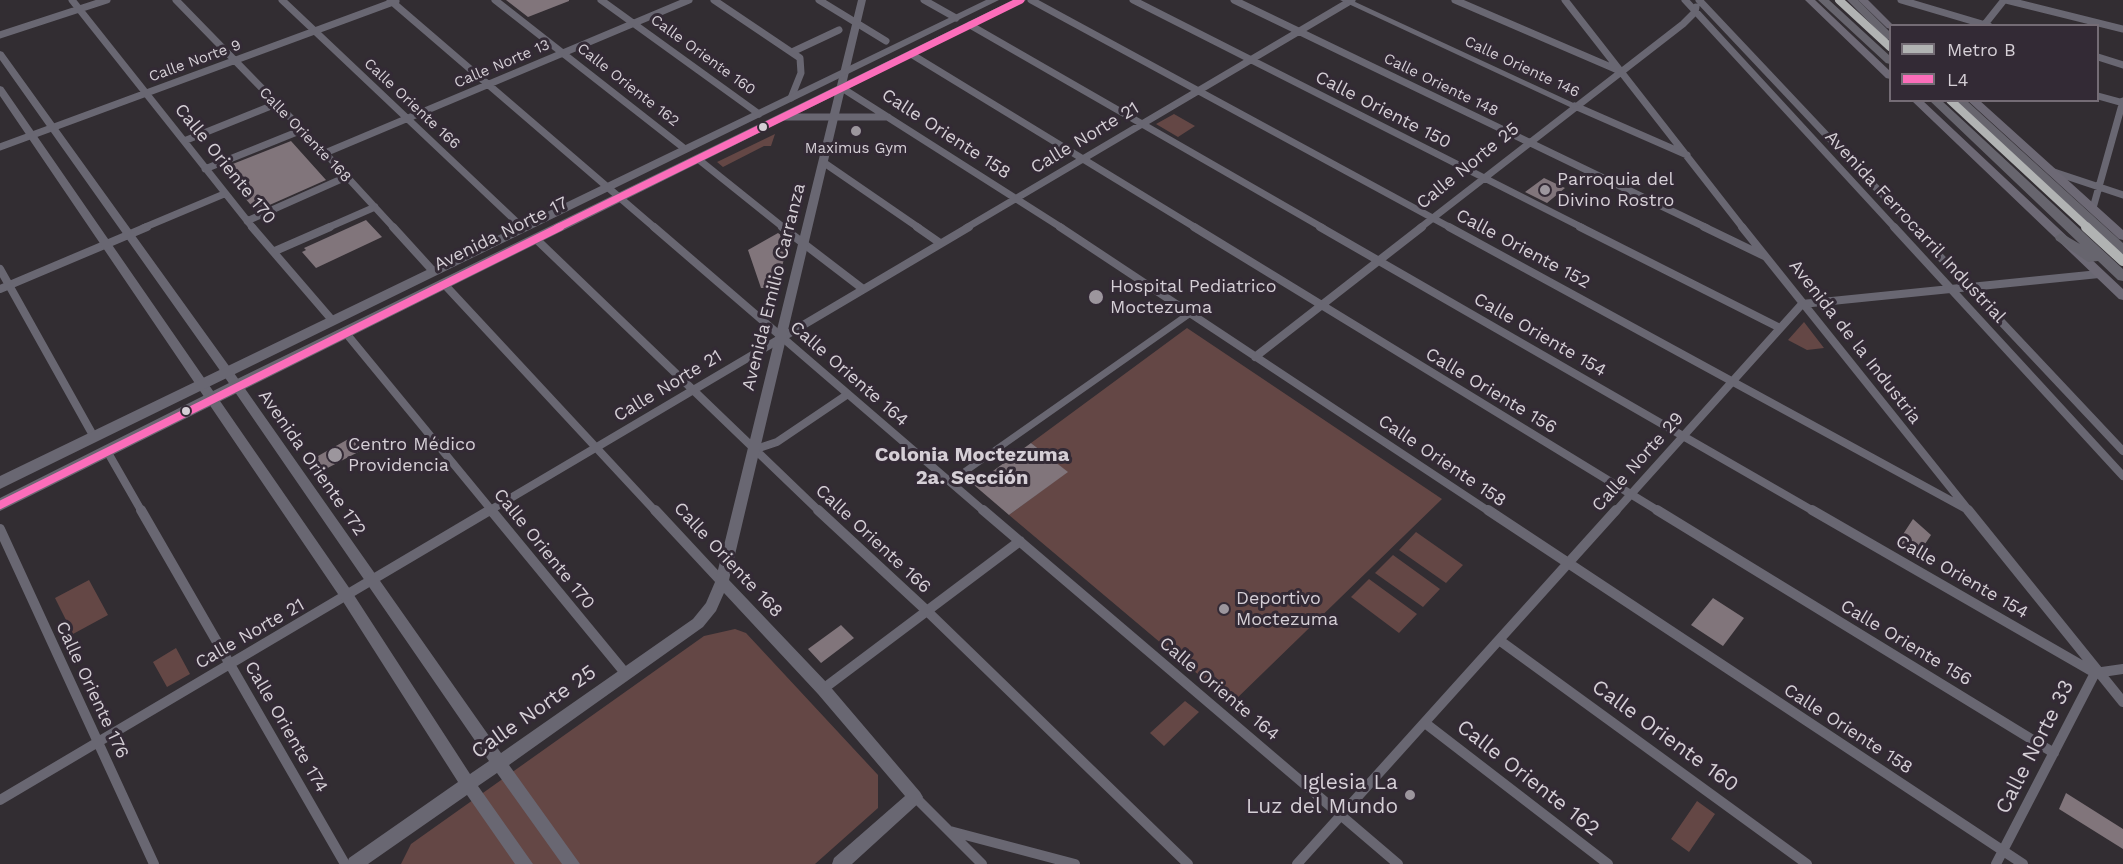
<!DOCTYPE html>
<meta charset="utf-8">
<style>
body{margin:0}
#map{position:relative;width:2123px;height:864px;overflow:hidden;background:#322d32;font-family:"Work Sans",sans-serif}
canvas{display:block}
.legend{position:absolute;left:1889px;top:24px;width:210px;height:78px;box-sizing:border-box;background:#332a35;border:2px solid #746c75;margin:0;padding:8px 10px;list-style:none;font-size:18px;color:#d5cfd6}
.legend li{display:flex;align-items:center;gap:12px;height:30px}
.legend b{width:30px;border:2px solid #746c75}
</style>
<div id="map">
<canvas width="2123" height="864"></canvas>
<ul class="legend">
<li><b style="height:8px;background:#b1b3b3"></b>Metro B</li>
<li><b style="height:8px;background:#fb6dba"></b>L4</li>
</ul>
</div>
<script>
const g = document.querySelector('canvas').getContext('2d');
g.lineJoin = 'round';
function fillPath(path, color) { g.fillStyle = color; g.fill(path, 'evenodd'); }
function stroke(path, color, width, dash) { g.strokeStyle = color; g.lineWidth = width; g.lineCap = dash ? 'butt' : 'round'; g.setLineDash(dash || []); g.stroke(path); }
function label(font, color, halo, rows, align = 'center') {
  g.font = font + ' "Work Sans",sans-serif'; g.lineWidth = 6; g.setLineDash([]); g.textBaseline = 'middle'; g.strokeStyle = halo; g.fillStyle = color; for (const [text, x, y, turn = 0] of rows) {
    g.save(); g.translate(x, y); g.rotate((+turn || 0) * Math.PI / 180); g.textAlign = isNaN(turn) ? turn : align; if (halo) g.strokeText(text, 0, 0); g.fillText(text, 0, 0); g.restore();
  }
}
fillPath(new Path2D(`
 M1174,114L1195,126L1178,137L1156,124Z
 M775,134L771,146H764L723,167L717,162Z
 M1804,322L1824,348L1807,350L1788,340Z
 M1187,328L1442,499L1232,703L1009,515L1067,472L1031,443Z
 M1416,532L1463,565L1446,583L1399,550Z
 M1393,555L1440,589L1423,607L1375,573Z
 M1369,579L1417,614L1399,633L1351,597Z
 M89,580L108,615L73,634L55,598Z
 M735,629L746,633L878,775V808L815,864H401L411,844L704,636Z
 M176,648L190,674L167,687L153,662Z
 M1185,701L1199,712L1164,746L1150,733Z
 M1697,801L1715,814L1689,852L1671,839Z`), '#644745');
fillPath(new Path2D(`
 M506,0H569V1L528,17Z
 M291,141L326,180L256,211L220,169Z
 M1544,178L1565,188L1547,203L1525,192Z
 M366,220L382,237L316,268L302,252L306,250L304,248Z
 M778,233L789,241L776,288H761L748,250Z
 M352,437L362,450L318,473L309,461Z
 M1031,443L1068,472L1009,515L974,485Z
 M1913,519L1931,535L1917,556L1896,545Z
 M1713,598L1744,618L1723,646L1691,625Z
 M841,625L854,638L821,663L808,649Z
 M2066,793L2123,829V849L2059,809Z`), '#81757b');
stroke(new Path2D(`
 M950,482L1189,314`), '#696772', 7);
stroke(new Path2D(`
 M72,0L253,228
 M176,0L325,153L394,228
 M282,0L523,228
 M390,0L655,228
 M495,0L685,149
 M601,0L759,114
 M714,0L800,58L801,73L791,98
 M819,0L886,41
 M924,0L956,18
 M1031,0L1451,228
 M1133,0L1583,228
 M1234,0L1707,228
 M1455,0L1620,71
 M1565,0L1743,228
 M1685,0L1895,228
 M1699,0L1914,228
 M1901,0L1989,26
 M2006,0L2123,29
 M1985,24L2004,0
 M970,25L1323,228
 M0,35L107,0
 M792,52L839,30
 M911,54L1196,228
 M2098,57L2123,65
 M842,88L1062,228
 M2098,96L2123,103
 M1575,106L1687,155
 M784,117H888
 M184,141L276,104
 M0,147L396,1
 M325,153L689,0
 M698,159L784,228
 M823,162L919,228
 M205,169L302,130
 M2051,171L2123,195
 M2093,208L2123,101
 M247,221L346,177
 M143,228L224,194
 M327,228L375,207
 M966,228L1352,0
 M1420,228L1683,24L1695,12L1696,7`), '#696772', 7);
stroke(new Path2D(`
 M252,227L332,320
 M393,227L433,271
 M654,227L985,512
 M782,227L863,289
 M917,227L940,243
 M1060,227L1490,512
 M1194,227L1660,512
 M1320,227L1815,512
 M1449,227L1968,510
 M1580,227L1780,328
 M1704,227L1764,256
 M1742,227L1970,512
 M1894,227L2123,476
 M1912,227L2123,451
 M536,239L820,512
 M275,251L330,227
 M0,269L94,437
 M444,284L656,512
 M0,289L147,227
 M345,332L493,512
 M1255,357L1422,227
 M753,450L777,442L848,394
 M107,451L142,512
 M487,512L969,227
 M1615,512L1802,304L2099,274`), '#696772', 8);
stroke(new Path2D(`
 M141,510L345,864
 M491,510L626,674
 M655,510L722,582
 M818,510L926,610L1188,864
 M983,510L1398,864
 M1488,510L2023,864
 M1657,510L2054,753
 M1812,510L2095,673
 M1968,510L2123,702
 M0,529L154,864
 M1499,640L1807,864
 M823,689L1020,541
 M1425,723L1608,864
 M915,797L982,864
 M0,800L490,510
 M950,831L1075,864
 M1297,864L1616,510
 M1996,864L2095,673L2123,669`), '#696772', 10);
fillPath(new Path2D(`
 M858,0H866L729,580L828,684L920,792L923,797L920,802L852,864H832L834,858L905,796L818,694L724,593L716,611L703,627L509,765L580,864H562L497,773L478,786L533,864H515L467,795L368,864H347L349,858L458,782L342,600L0,96V86L3,87L352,592L470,774L489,761L226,379L0,60V51L3,52L234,373L501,753L693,619L706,603L715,582Z
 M1340,0H1351L1580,106L1575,109L1572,108Z`), '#696772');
fillPath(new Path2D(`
 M1805,0H1815L1890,71V79L1886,78Z
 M1858,0H1868L1894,26H1890V29L1887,28Z
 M1911,100H1922L2123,289V300L2119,299Z
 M1967,100H1979L2123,230V240L2119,239Z`), '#6d6975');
fillPath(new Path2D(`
 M986,0H999L0,489V476Z
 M1013,0H1026L0,511V498L231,382Z`), '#696772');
fillPath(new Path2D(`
 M1818,0H1829L1890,56V64L1886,63Z
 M1847,0H1858L1890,32V40L1886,39Z
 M1929,100H1941L2123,269V281L2118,280L2098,261L2088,262L2056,240L2055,237L2061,233L2080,244Z
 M1954,100H1966L2123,243V254L2118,253Z`), '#67656e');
stroke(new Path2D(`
 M557,228L1021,0`), '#fb6dba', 7);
stroke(new Path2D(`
 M0,505L560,227`), '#fb6dba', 8);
stroke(new Path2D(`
 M1839,0L1890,47
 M1950,100L2088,228`), '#b1b3b3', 8);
stroke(new Path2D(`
 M2086,227L2123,261`), '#b1b3b3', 10);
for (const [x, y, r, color] of [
 [763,127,5,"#d5cfd6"],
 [856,131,6,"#9c969d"],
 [1545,190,6,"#9c969d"],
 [1096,297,8,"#9c969d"],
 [186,411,5,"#d5cfd6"],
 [335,455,8,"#9c969d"],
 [1224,609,6,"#9c969d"],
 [1410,795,6,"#9c969d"]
]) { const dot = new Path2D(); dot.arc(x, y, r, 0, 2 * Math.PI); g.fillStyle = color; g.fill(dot); stroke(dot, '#332a35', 2); }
label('15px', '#d5cfd6', '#332a35', [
 ["Calle Oriente 160",703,55,36],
 ["Calle Norte 9",195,61,-20],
 ["Calle Norte 13",502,64,-23],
 ["Calle Oriente 146",1522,67,25],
 ["Calle Oriente 162",628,85,38],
 ["Calle Oriente 148",1441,85,26],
 ["Calle Oriente 166",412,104,43],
 ["Calle Oriente 168",305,135,46]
]);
label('15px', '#d5cfd6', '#332a35', [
 ["Maximus Gym",856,149]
]);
label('18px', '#d5cfd6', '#332a35', [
 ["Calle Oriente 150",1383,110,27],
 ["Calle Oriente 158",946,134,33],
 ["Calle Norte 21",1085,138,-31],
 ["Calle Oriente 170",225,164,51],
 ["Calle Norte 25",1468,166,-39],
 ["Avenida Ferrocarril Industrial",1915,227,47],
 ["Avenida Norte 17",501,234,-26],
 ["Calle Oriente 152",1523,249,28],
 ["Avenida Emilio Carranza",774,287,-76],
 ["Calle Oriente 154",1540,335,30],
 ["Avenida de la Industria",1855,342,52],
 ["Calle Oriente 164",849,374,41],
 ["Calle Norte 21",668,386,-31],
 ["Calle Oriente 156",1491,391,31],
 ["Calle Oriente 158",1442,461,34],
 ["Calle Norte 29",1638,462,-48],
 ["Avenida Oriente 172",312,463,55],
 ["Calle Oriente 166",873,539,43],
 ["Calle Oriente 170",544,549,51],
 ["Calle Oriente 168",728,560,47],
 ["Calle Oriente 154",1962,577,30],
 ["Calle Norte 21",250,634,-30],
 ["Calle Oriente 156",1906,643,31],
 ["Calle Oriente 164",1219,689,40],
 ["Calle Oriente 176",92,690,65],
 ["Calle Oriente 174",286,727,60],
 ["Calle Oriente 158",1848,729,33]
]);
label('18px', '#d5cfd6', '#332a35', [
 ["Parroquia del",1557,180],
 ["Divino Rostro",1557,201],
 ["Hospital Pediatrico",1110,287],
 ["Moctezuma",1110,308],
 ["Centro Médico",348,445],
 ["Providencia",348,466],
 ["Deportivo",1236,599],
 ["Moctezuma",1236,620]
], 'left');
label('bold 20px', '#d5cfd6', '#332a35', [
 ["Colonia Moctezuma",972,455],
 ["2a. Sección",972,478]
]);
label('21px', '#d5cfd6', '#332a35', [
 ["Calle Norte 25",534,712,-35],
 ["Calle Oriente 160",1665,736,36],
 ["Calle Norte 33",2035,747,-63],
 ["Calle Oriente 162",1528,778,38]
]);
label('21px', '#d5cfd6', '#332a35', [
 ["Iglesia La",1398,783],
 ["Luz del Mundo",1398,807]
], 'right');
</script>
